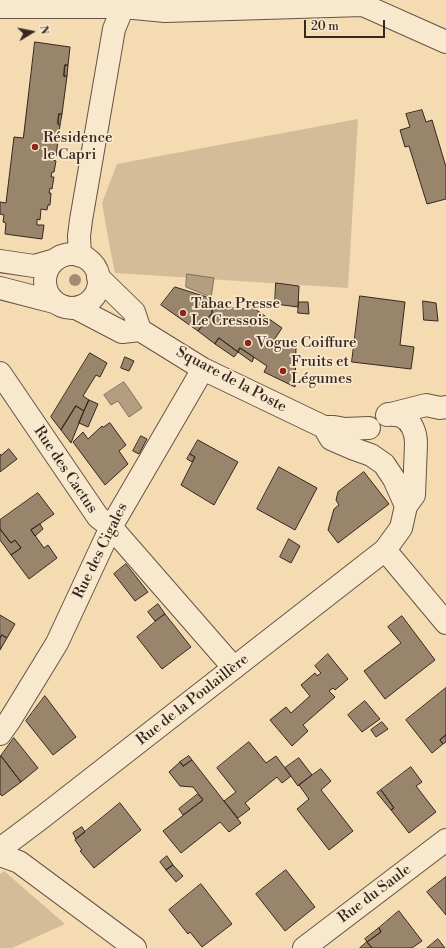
<!DOCTYPE html>
<meta charset="utf-8">
<style>
body{margin:0}
#map{position:relative;width:446px;height:948px;overflow:hidden;background:#f4dbb2;font-family:"Libre Bodoni",serif}
canvas{display:block}
.north{position:absolute;left:12px;top:12px;width:40px;height:40px;-webkit-text-stroke:3px #f8e8cd;paint-order:stroke;rotate:80deg;font-size:11px;font-weight:700;line-height:16px;text-align:center;color:#362721}
.north::after{content:'';display:block;margin:auto;width:14px;height:18px;background:#362721;clip-path:polygon(50% 0,100% 100%,50% 72%,0 100%)}
.scale{position:absolute;left:304px;top:20px;width:81px;height:18px;box-sizing:border-box;border:2px solid #362721;border-top:0;padding-left:5px;font-size:12px;line-height:14px;white-space:nowrap;color:#362721;-webkit-text-stroke:3px #f8e8cd;paint-order:stroke}
</style>
<div id="map">
<canvas width="446" height="948"></canvas>
<div class="north">N</div>
<div class="scale">20 m</div>
</div>
<script>
const g = document.querySelector('canvas').getContext('2d');
g.lineJoin = 'round';
function fillPath(path, color) { g.fillStyle = color; g.fill(path, 'evenodd'); }
function stroke(path, color, width, dash) { g.strokeStyle = color; g.lineWidth = width; g.lineCap = dash ? 'butt' : 'round'; g.setLineDash(dash || []); g.stroke(path); }
function label(font, color, halo, rows, align = 'center') {
  g.font = font + ' "Libre Bodoni",serif'; g.lineWidth = 3.5; g.setLineDash([]); g.textBaseline = 'middle'; g.strokeStyle = halo; g.fillStyle = color; for (const [text, x, y, turn = 0] of rows) {
    g.save(); g.translate(x, y); g.rotate((+turn || 0) * Math.PI / 180); g.textAlign = isNaN(turn) ? turn : align; if (halo) g.strokeText(text, 0, 0); g.fillText(text, 0, 0); g.restore();
  }
}
fillPath(new Path2D(`
 M358,119L348,288L115,273L110,248L102,203L117,164Z
 M4,871L65,924L12,948H0V874Z`), '#d4bc99');
const water = new Path2D(`
 M187,274L214,278L211,298L208,297V296L186,287Z
 M124,382L142,408L129,417L118,401L111,405L104,395Z`);
fillPath(water, '#b39e81');
stroke(water, '#816e5b', 1);
const building = new Path2D(`
 M35,42L70,47L68,65H65L64,76H67L62,114H59L58,124L60,125L56,156H54L53,160L56,161L54,172H52L51,177H54L52,189L50,188L49,193H51L50,205H48L47,210L41,209L40,220L37,219V225H44L42,239L5,234L6,223L3,222L4,215L0,214V202L6,203L14,137L23,138Z
 M65,65H68L67,76H64Z
 M422,110L426,122L432,120L446,167V199L427,204L409,146L405,147L400,130L410,127L406,114Z
 M59,114H62L60,125L58,124Z
 M276,283L299,286L298,307L275,304Z
 M175,287L213,299L212,313L198,331L161,305Z
 M360,296L405,302L400,345L414,347L411,369L352,362Z
 M423,301L436,303L438,321L424,320Z
 M299,302H308L309,314L298,313Z
 M212,304L243,309L248,304L282,328L272,343L280,348L287,340L296,346L295,387L264,372L267,366L240,348L238,352L219,338L215,344L198,331L212,313Z
 M219,338L238,352L234,357L215,344Z
 M240,348L254,357L252,362L238,352Z
 M90,353L107,363L100,377L96,375L83,396L89,400L84,411L76,406L61,430L51,417Z
 M125,357L134,361L129,371L121,368Z
 M89,400L98,404L88,427L79,423Z
 M76,406L84,411L71,443L61,430Z
 M110,423L126,445L119,451L128,464L105,485L73,442L83,432L88,439L102,426L103,427Z
 M141,436L147,439L139,454L133,451Z
 M198,440L238,462L214,505L181,485L195,457L190,454Z
 M9,449L17,459L0,472V454L1,455Z
 M190,454L195,457L192,462L187,459Z
 M279,467L317,488L295,530L257,509Z
 M364,472L389,504L338,543L328,530L334,509L339,505L336,500L338,492Z
 M38,493L54,514L31,530L44,548L48,545L57,558L29,579L11,555L21,548L15,540L11,543L0,529V520Z
 M40,524L43,529L35,536L31,530Z
 M0,529L11,543L15,540L21,548L11,555L0,540Z
 M289,539L300,546L291,563L280,557Z
 M126,564L148,592L135,601L114,574Z
 M158,604L165,614L155,621L148,612Z
 M165,614L191,647L162,669L137,637Z
 M0,615L15,624L7,638L2,635L0,638Z
 M402,616L435,660L385,699L364,671L401,643L388,627Z
 M2,635L7,638L0,650V638Z
 M328,654L348,679L335,690L333,688L329,691L335,697L303,725L308,731L292,746L270,720L286,707L291,713L310,696L301,685L315,673L317,676L321,673L315,666Z
 M446,688V735L440,740L443,744L432,753L406,720Z
 M45,696L76,737L53,755L26,721Z
 M365,701L380,719L362,732L348,715Z
 M382,722L388,729L376,737L371,730Z
 M446,735V742L443,744L440,740Z
 M14,738L38,768L21,782L1,756Z
 M249,742L266,763L276,756L291,776L282,783L277,777L245,803L250,809L238,818L224,801L236,792L217,768Z
 M1,756L21,782L2,796L0,794V758Z
 M189,756L192,760L183,766L180,762Z
 M299,758L312,775L298,786L285,768Z
 M192,760L241,823L229,832L220,822L181,853L163,831L203,800L193,787L180,786L169,772L180,762L183,766Z
 M411,767L422,782L416,786L436,812L409,833L391,810L394,808L381,790Z
 M321,769L331,781L321,790L353,831L329,850L297,809L309,799L299,785Z
 M381,790L394,808L391,810L377,793Z
 M198,794L203,800L183,815L179,809Z
 M120,803L141,830L94,868L80,851L82,850L75,840Z
 M82,827L85,832L76,839L73,833Z
 M167,856L173,865L166,870L160,862Z
 M173,865L183,876L176,882L166,870Z
 M286,870L315,907L285,931L256,894Z
 M446,877V915L427,892Z
 M201,884L232,924L202,947L190,932L188,934L169,910Z
 M399,911L422,941L412,948H372L367,942L381,932L379,928Z
 M379,928L381,932L367,942L365,939Z
 M438,939L445,948H427Z
 M367,942L372,948H360Z`);
fillPath(building, '#99856c');
stroke(building, '#362721', 1);
const street = new Path2D(`
 M0,7H123L165,11L363,5L446,42
 M45 281a27 27 0 1 1 54 0a27 27 0 1 1-54 0Z
 M80,256L79,236L81,220L114,29L126,0
 M0,261L34,266L55,260
 M98,277L134,312L140,330
 M0,288L54,302
 M76,308L122,332L140,330L203,369L324,427H334L345,429L369,428
 M0,373L98,517L111,527L234,668
 M387,415L426,405L440,408L446,407
 M324,427L331,439L354,449L371,455L384,464L394,479L406,506
 M385,550L446,623
 M0,734L10,720L57,643L111,527L203,369
 M0,849L40,819L385,550L401,528L406,506L414,495L416,444C416,433 412,421 401,416C398,415 392,415 388,414
 M0,855L19,862L135,948
 M304,948L446,840`);
stroke(street, '#665445', 24);
stroke(street, '#f8e8cd', 22);
g.fillStyle = '#a28c73';
for (const [x, y] of [
 [75,280]
]) { g.beginPath(); g.arc(x, y, 6, 0, 2 * Math.PI); g.fill(); }
for (const [x, y, r, color] of [
 [35,147,4,"#8f2418"],
 [183,313,4,"#8f2418"],
 [248,343,4,"#8f2418"],
 [283,371,4,"#8f2418"]
]) { const dot = new Path2D(); dot.arc(x, y, r, 0, 2 * Math.PI); g.fillStyle = color; g.fill(dot); stroke(dot, '#f8e8cd', 1.5); }
label('15px', '#362721', '#f8e8cd', [
 ["Résidence",43,138],
 ["le Capri",43,155],
 ["Tabac Presse",191,304],
 ["Le Cressois",191,321],
 ["Vogue Coiffure",256,343],
 ["Fruits et",291,362],
 ["Légumes",291,379]
], 'left');
label('15px', '#362721', '#f8e8cd', [
 ["Square de la Poste",231,380,28],
 ["Rue des Cactus",65,470,56],
 ["Rue des Cigales",101,551,-64],
 ["Rue de la Poulaillère",193,700,-38],
 ["Rue du Saule",375,894,-37]
]);
</script>
